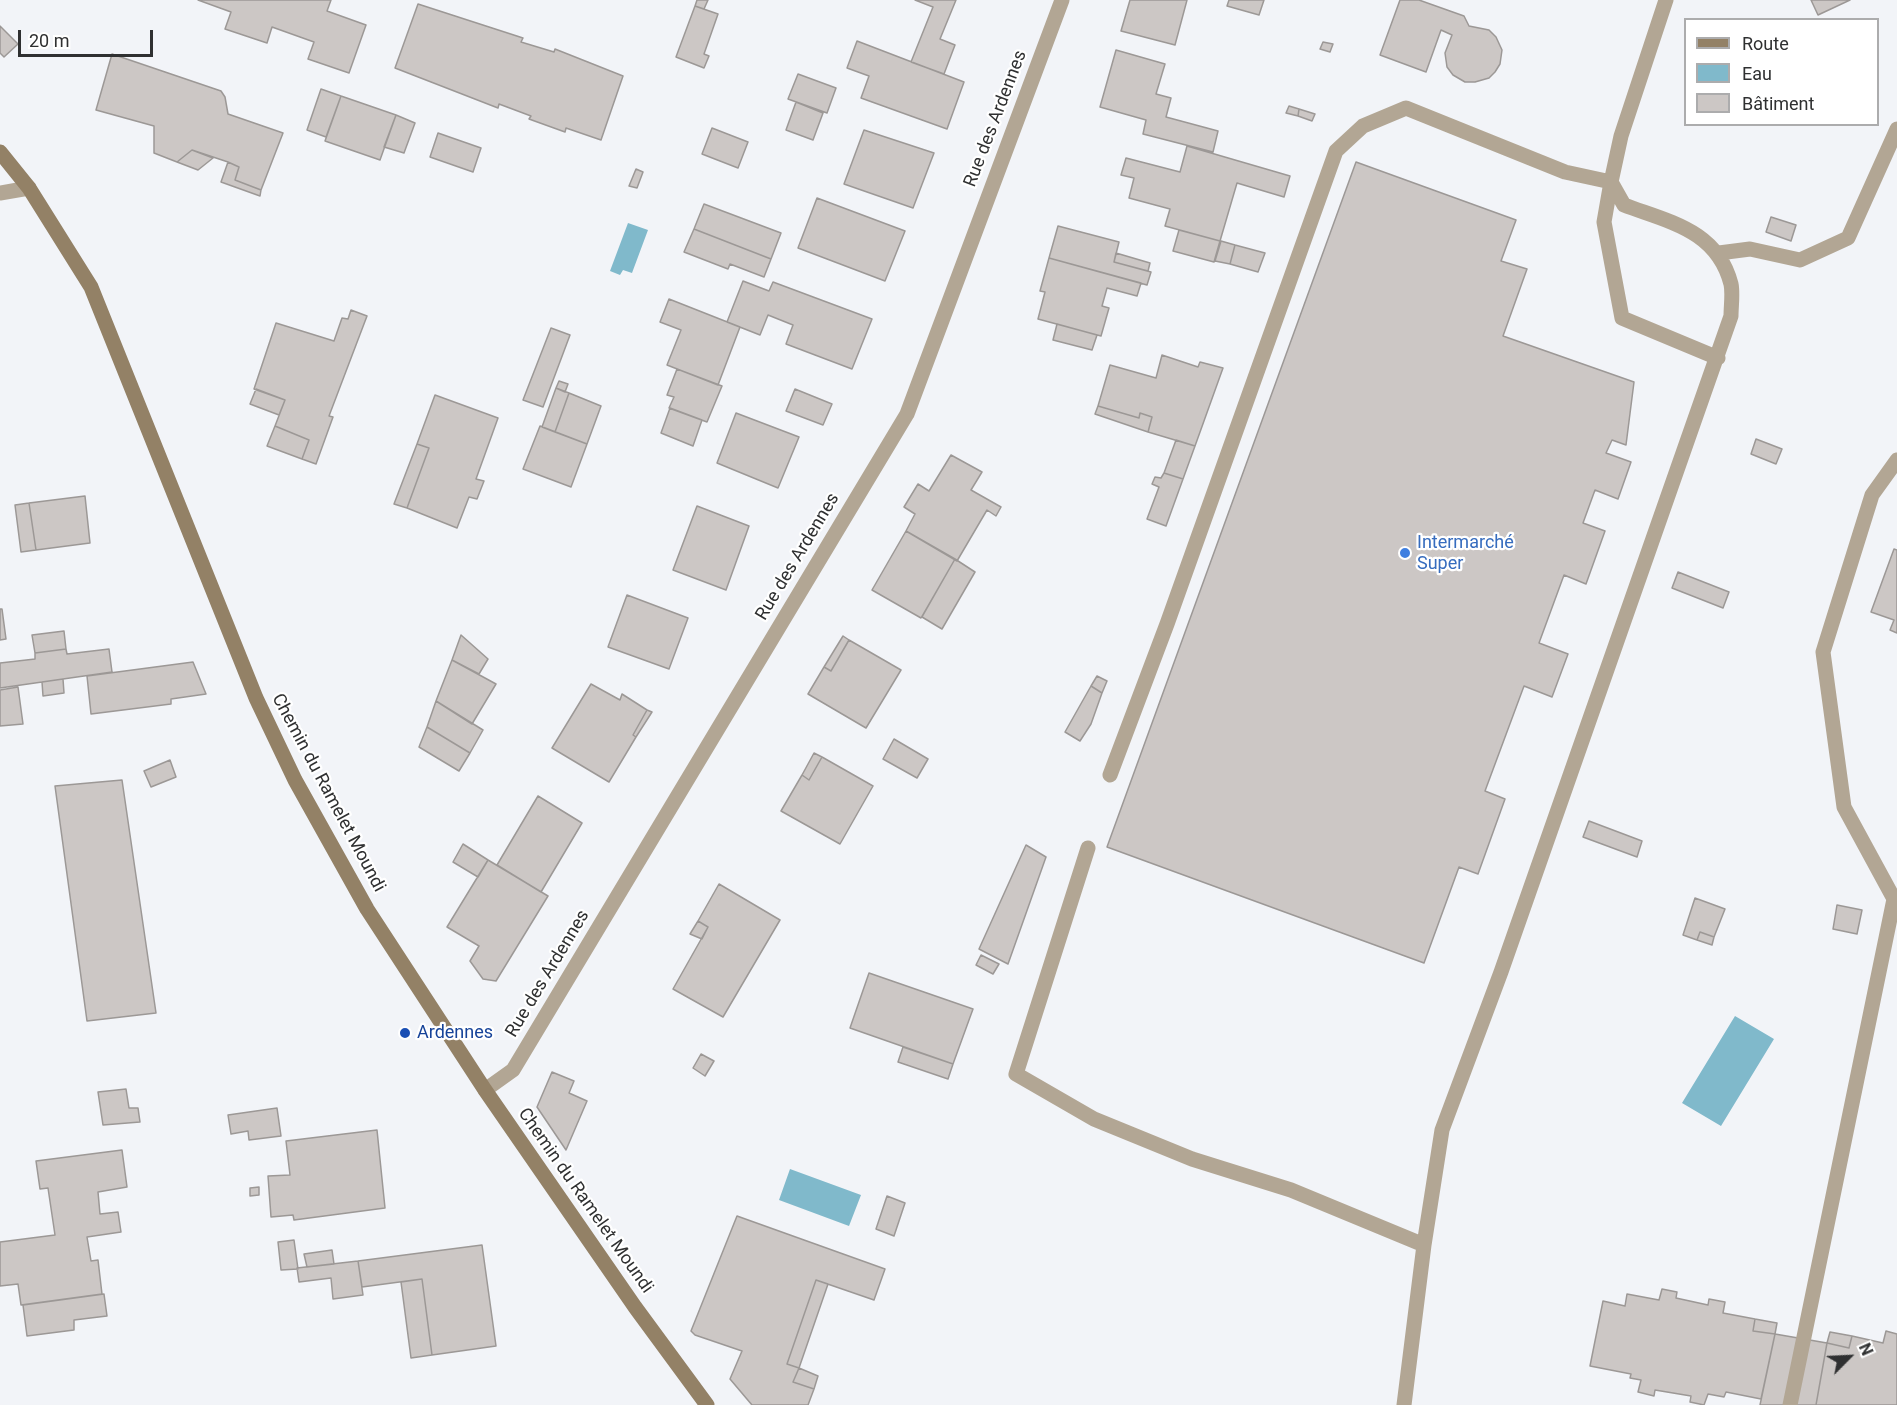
<!DOCTYPE html>
<meta charset="utf-8">
<style>
body{margin:0}
#map{position:relative;width:1897px;height:1405px;overflow:hidden;background:#f2f4f8;font-family:Roboto,sans-serif}
canvas{display:block}
.legend{position:absolute;left:1684px;top:18px;width:195px;height:108px;box-sizing:border-box;background:#fff;border:2px solid #acacad;margin:0;padding:8px 10px;list-style:none;font-size:18px;color:#2f3031}
.legend li{display:flex;align-items:center;gap:12px;height:30px}
.legend b{width:30px;border:2px solid #acacad}
.north{position:absolute;left:1819px;top:1327px;width:60px;height:60px;-webkit-text-stroke:4px #fff;paint-order:stroke;rotate:66deg;font-size:16px;font-weight:700;line-height:24px;text-align:center;color:#2f3031}
.north::after{content:'';display:block;margin:auto;width:21px;height:27px;background:#2f3031;clip-path:polygon(50% 0,100% 100%,50% 72%,0 100%)}
.scale{position:absolute;left:18px;top:30px;width:135px;height:27px;box-sizing:border-box;border:3px solid #2f3031;border-top:0;padding-left:8px;font-size:18px;line-height:21px;white-space:nowrap;color:#2f3031;-webkit-text-stroke:4px #fff;paint-order:stroke}
</style>
<div id="map">
<canvas width="1897" height="1405"></canvas>
<ul class="legend">
<li><b style="height:8px;background:#938166"></b>Route</li>
<li><b style="height:16px;background:#80b9cb"></b>Eau</li>
<li><b style="height:16px;background:#ccc7c5"></b>Bâtiment</li>
</ul>
<div class="north">N</div>
<div class="scale">20 m</div>
</div>
<script>
const g = document.querySelector('canvas').getContext('2d');
g.lineJoin = 'round';
function fillPath(path, color) { g.fillStyle = color; g.fill(path, 'evenodd'); }
function stroke(path, color, width, dash) { g.strokeStyle = color; g.lineWidth = width; g.lineCap = dash ? 'butt' : 'round'; g.setLineDash(dash || []); g.stroke(path); }
function label(font, color, halo, rows, align = 'center') {
  g.font = font + ' Roboto,sans-serif'; g.lineWidth = 4.5; g.setLineDash([]); g.textBaseline = 'middle'; g.strokeStyle = halo; g.fillStyle = color; for (const [text, x, y, turn = 0] of rows) {
    g.save(); g.translate(x, y); g.rotate((+turn || 0) * Math.PI / 180); g.textAlign = isNaN(turn) ? turn : align; if (halo) g.strokeText(text, 0, 0); g.fillText(text, 0, 0); g.restore();
  }
}
fillPath(new Path2D(`
 M628,223L648,230L632,273L623,270L620,275L610,271Z
 M1735,1016L1774,1039L1721,1126L1682,1103Z
 M790,1169L861,1195L849,1226L779,1200Z`), '#80b9cb');
const building = new Path2D(`
 M198,0H331L327,11L366,25L349,73L308,59L314,42L272,27L267,43L225,29L231,12Z
 M697,0H708L704,9L695,6Z
 M915,0H956L940,39L955,45L944,74L911,62L933,7Z
 M1130,0H1187L1175,45L1121,31Z
 M1229,0H1264L1259,15L1227,6Z
 M1400,0H1419L1464,16L1469,26L1489,30L1496,37L1502,50L1500,64L1495,72L1489,78L1475,82H1465L1453,75L1447,67L1445,53L1452,35L1441,30L1426,72L1380,55Z
 M1811,0H1850L1818,15Z
 M418,4L523,38L521,42L554,52L555,49L623,76L601,140L566,128L565,132L529,119L531,116L499,104L498,108L395,68Z
 M695,6L718,14L704,54L709,56L704,68L676,57Z
 M0,26L18,44L4,57L0,53Z
 M857,41L964,82L947,129L861,98L869,76L847,68Z
 M1323,42L1333,44L1330,52L1320,49Z
 M1116,50L1165,64L1156,94L1171,98L1166,117L1218,131L1213,152L1143,134L1146,120L1100,107Z
 M112,54L221,91L225,97L228,114L283,133L261,190L235,180L239,167L228,162L192,150L177,162L154,153V126L96,110Z
 M798,74L836,88L827,113L788,99Z
 M321,89L341,96L326,137L307,130Z
 M341,96L396,115L380,160L325,141Z
 M796,102L823,113L813,140L786,130Z
 M1289,106L1299,109L1298,116L1286,113Z
 M1299,109L1315,114L1312,121L1298,116Z
 M396,115L415,123L404,153L384,147Z
 M712,128L748,142L738,168L702,154Z
 M864,130L934,153L913,208L844,184Z
 M438,133L481,148L473,172L430,157Z
 M1187,146L1290,176L1284,197L1237,183L1220,241L1165,226L1170,209L1129,198L1134,178L1121,175L1126,158L1180,172Z
 M192,150L213,158L198,170L177,162Z
 M228,162L239,167L235,180L261,190L260,196L221,182Z
 M1356,162L1516,220L1501,261L1527,269L1503,336L1634,382L1626,445L1612,440L1606,453L1631,462L1618,499L1595,490L1583,523L1605,531L1586,584L1564,575L1539,643L1568,654L1552,697L1524,686L1485,791L1505,799L1478,874L1459,867L1424,963L1107,847Z
 M636,169L643,172L637,188L629,186Z
 M817,198L905,231L885,281L798,248Z
 M704,204L781,233L771,259L694,229Z
 M1771,217L1796,225L1791,241L1766,232Z
 M1058,226L1119,242L1114,262L1151,272L1147,285L1049,258Z
 M694,229L771,259L764,277L730,264L728,269L684,252Z
 M1179,230L1220,241L1214,262L1173,251Z
 M1221,241L1235,245L1230,264L1215,261Z
 M1235,245L1265,253L1258,272L1230,264Z
 M1116,253L1150,263L1148,271L1114,262Z
 M1049,258L1141,283L1137,296L1107,288L1102,306L1109,308L1101,336L1038,319L1045,292L1040,291Z
 M743,281L769,291L773,282L872,319L852,369L786,344L793,325L768,315L760,335L727,322Z
 M669,299L740,327L718,385L667,365L681,330L660,322Z
 M351,310L367,316L329,416L333,417L316,464L302,459L309,440L275,426L285,400L254,389L276,323L334,341L342,318L348,319Z
 M1057,324L1097,335L1092,350L1053,340Z
 M551,328L570,335L543,407L523,400Z
 M1162,355L1198,367L1200,362L1223,368L1195,446L1148,432L1152,417L1140,413L1139,418L1098,406L1110,365L1156,378Z
 M677,369L722,386L707,422L669,408L674,397L667,395Z
 M559,381L568,384L565,392L556,388Z
 M556,388L569,393L555,432L542,427Z
 M256,389L285,400L279,415L250,404Z
 M795,389L832,404L823,425L786,411Z
 M569,393L601,406L587,444L555,432Z
 M435,395L498,418L476,479L484,481L477,499L469,497L457,528L407,508L429,448L417,444Z
 M1098,406L1139,418L1140,413L1152,417L1148,432L1095,414Z
 M670,408L702,420L693,446L661,433Z
 M736,413L799,437L778,488L717,463Z
 M275,426L309,440L302,459L267,446Z
 M540,426L587,444L571,487L523,469Z
 M1756,439L1782,449L1776,464L1751,454Z
 M1176,440L1195,446L1183,479L1164,473Z
 M417,444L429,448L407,508L394,504Z
 M951,455L982,472L971,490L1001,507L996,516L987,510L957,561L906,531L915,514L904,507L918,484L929,491Z
 M1164,473L1183,479L1166,526L1147,519L1159,487L1152,484L1155,477L1161,478Z
 M85,496L90,543L36,550L29,503Z
 M29,503L36,550L21,552L15,505Z
 M697,506L749,526L726,590L673,570Z
 M906,531L955,559L921,618L872,590Z
 M1894,549L1897,550V633L1890,630L1894,620L1871,612Z
 M955,559L975,572L942,629L922,617Z
 M1678,572L1729,592L1723,608L1672,588Z
 M627,595L688,618L669,669L608,647Z
 M0,609H2L6,639L0,640Z
 M64,631L66,649L35,653L32,635Z
 M461,635L488,659L479,674L452,660Z
 M843,636L849,640L831,671L824,667Z
 M849,640L901,670L866,728L808,694L824,667L831,671Z
 M66,649L67,654L109,649L112,672L0,688V663L35,659V653Z
 M452,660L496,684L472,724L436,701Z
 M193,662L206,694L171,699V704L91,714L87,676Z
 M1097,676L1107,681L1102,693L1091,686Z
 M63,679L64,693L43,696L42,682Z
 M591,684L620,700L622,694L647,710L633,735L636,737L609,782L552,748Z
 M1091,686L1102,693L1091,724L1080,741L1065,732Z
 M18,687L23,724L0,726V690Z
 M436,701L483,730L470,753L427,727Z
 M647,710L652,712L636,737L633,735Z
 M427,727L470,753L459,771L419,747Z
 M894,739L928,759L917,778L883,759Z
 M814,753L822,757L809,780L802,775Z
 M822,757L873,786L840,844L781,811L802,775L809,780Z
 M170,760L176,777L151,787L144,771Z
 M122,780L156,1013L87,1021L55,786Z
 M538,796L582,823L541,892L497,865Z
 M1589,821L1642,841L1637,857L1583,837Z
 M463,844L488,860L478,877L453,862Z
 M1026,845L1046,857L1008,964L979,949Z
 M488,860L548,896L496,981L483,979L470,961L479,946L447,927Z
 M719,884L780,920L723,1017L673,989L708,927L698,921Z
 M1695,898L1725,909L1714,937L1700,932L1697,940L1683,935Z
 M1837,905L1862,910L1857,934L1833,929Z
 M698,921L708,927L702,939L690,934Z
 M1700,932L1714,937L1712,945L1697,940Z
 M981,955L999,964L993,974L976,965Z
 M869,973L973,1009L953,1064L850,1028Z
 M903,1047L953,1064L948,1079L898,1062Z
 M701,1054L714,1061L705,1076L693,1068Z
 M552,1072L574,1081L569,1093L587,1101L566,1150L537,1107Z
 M126,1089L129,1108H138L140,1122L103,1125L98,1092Z
 M277,1108L281,1136L249,1140L248,1131L231,1134L228,1115Z
 M377,1130L385,1208L294,1220L293,1215L271,1217L268,1176L290,1175L286,1141Z
 M122,1150L127,1187L98,1192L100,1214L118,1212L121,1232L87,1237L91,1261L98,1260L102,1294L21,1305L18,1284L0,1286V1242L55,1235L48,1188L40,1189L36,1161Z
 M259,1187V1195L250,1196V1188Z
 M887,1196L905,1203L894,1236L876,1229Z
 M737,1216L885,1269L874,1300L816,1280L787,1364L799,1368L793,1382L814,1389L808,1405H752L730,1379L742,1351L695,1335L691,1331Z
 M294,1240L298,1269L281,1270L278,1242Z
 M482,1245L496,1346L432,1355L422,1279L362,1287L358,1261Z
 M332,1250L334,1264L307,1267L304,1254Z
 M358,1261L363,1295L333,1299L331,1278L299,1282L297,1268Z
 M422,1279L432,1355L411,1358L401,1282Z
 M816,1280L828,1284L799,1368L787,1364Z
 M1662,1289L1677,1292L1676,1298L1708,1305L1709,1299L1725,1302L1723,1313L1755,1319L1753,1331L1775,1334L1761,1399L1726,1392L1724,1397L1708,1394L1704,1405L1690,1402L1691,1396L1655,1390L1654,1396L1638,1392L1641,1380L1630,1378L1631,1374L1590,1366L1603,1301L1625,1306L1627,1294L1659,1300Z
 M104,1294L107,1316L74,1320V1330L27,1336L23,1305Z
 M1755,1319L1777,1323L1775,1334L1753,1331Z
 M1886,1331L1897,1334V1405H1816L1827,1343L1849,1348L1852,1336L1883,1343Z
 M1830,1332L1852,1336L1849,1348L1827,1343Z
 M1775,1334L1827,1343L1816,1405H1760Z
 M799,1368L818,1376L814,1389L793,1382Z`);
fillPath(building, '#ccc7c5');
stroke(building, '#9c9896', 1.5);
stroke(new Path2D(`
 M1719,253L1750,249L1800,260L1848,238L1897,129
 M1110,775L1167,624L1336,151L1363,126L1406,108L1565,172L1611,182L1604,222L1622,318L1718,358
 M1088,848L1016,1074L1094,1119L1192,1159L1291,1190L1424,1245
 M1404,1405L1424,1245L1442,1130L1501,972L1731,316C1731,306 1733,293 1731,284C1717,230 1669,222 1624,205L1611,182L1621,136L1666,0
 M1790,1405L1894,899L1844,807L1823,652L1872,495L1897,460`), '#b2a694', 15);
stroke(new Path2D(`
 M0,193L29,188
 M485,1090L513,1070L907,414L1062,0`), '#b2a694', 15);
stroke(new Path2D(`
 M0,152L29,188L91,287L256,698L295,780L367,909L485,1090L635,1307L707,1405`), '#938166', 15);
for (const [x, y, r, color] of [
 [1405,553,6,"#3f7fe0"],
 [405,1033,6,"#1a4fb4"]
]) { const dot = new Path2D(); dot.arc(x, y, r, 0, 2 * Math.PI); g.fillStyle = color; g.fill(dot); stroke(dot, '#fff', 2); }
label('18px', '#2f3031', '#fff', [
 ["Rue des Ardennes",996,119,-69],
 ["Rue des Ardennes",798,557,-59],
 ["Chemin du Ramelet Moundi",328,793,62],
 ["Rue des Ardennes",548,974,-59],
 ["Chemin du Ramelet Moundi",585,1201,55]
]);
label('18px', '#366cbe', '#fff', [
 ["Intermarché",1417,543],
 ["Super",1417,564]
], 'left');
label('18px', '#164399', '#fff', [
 ["Ardennes",417,1033]
], 'left');
</script>
